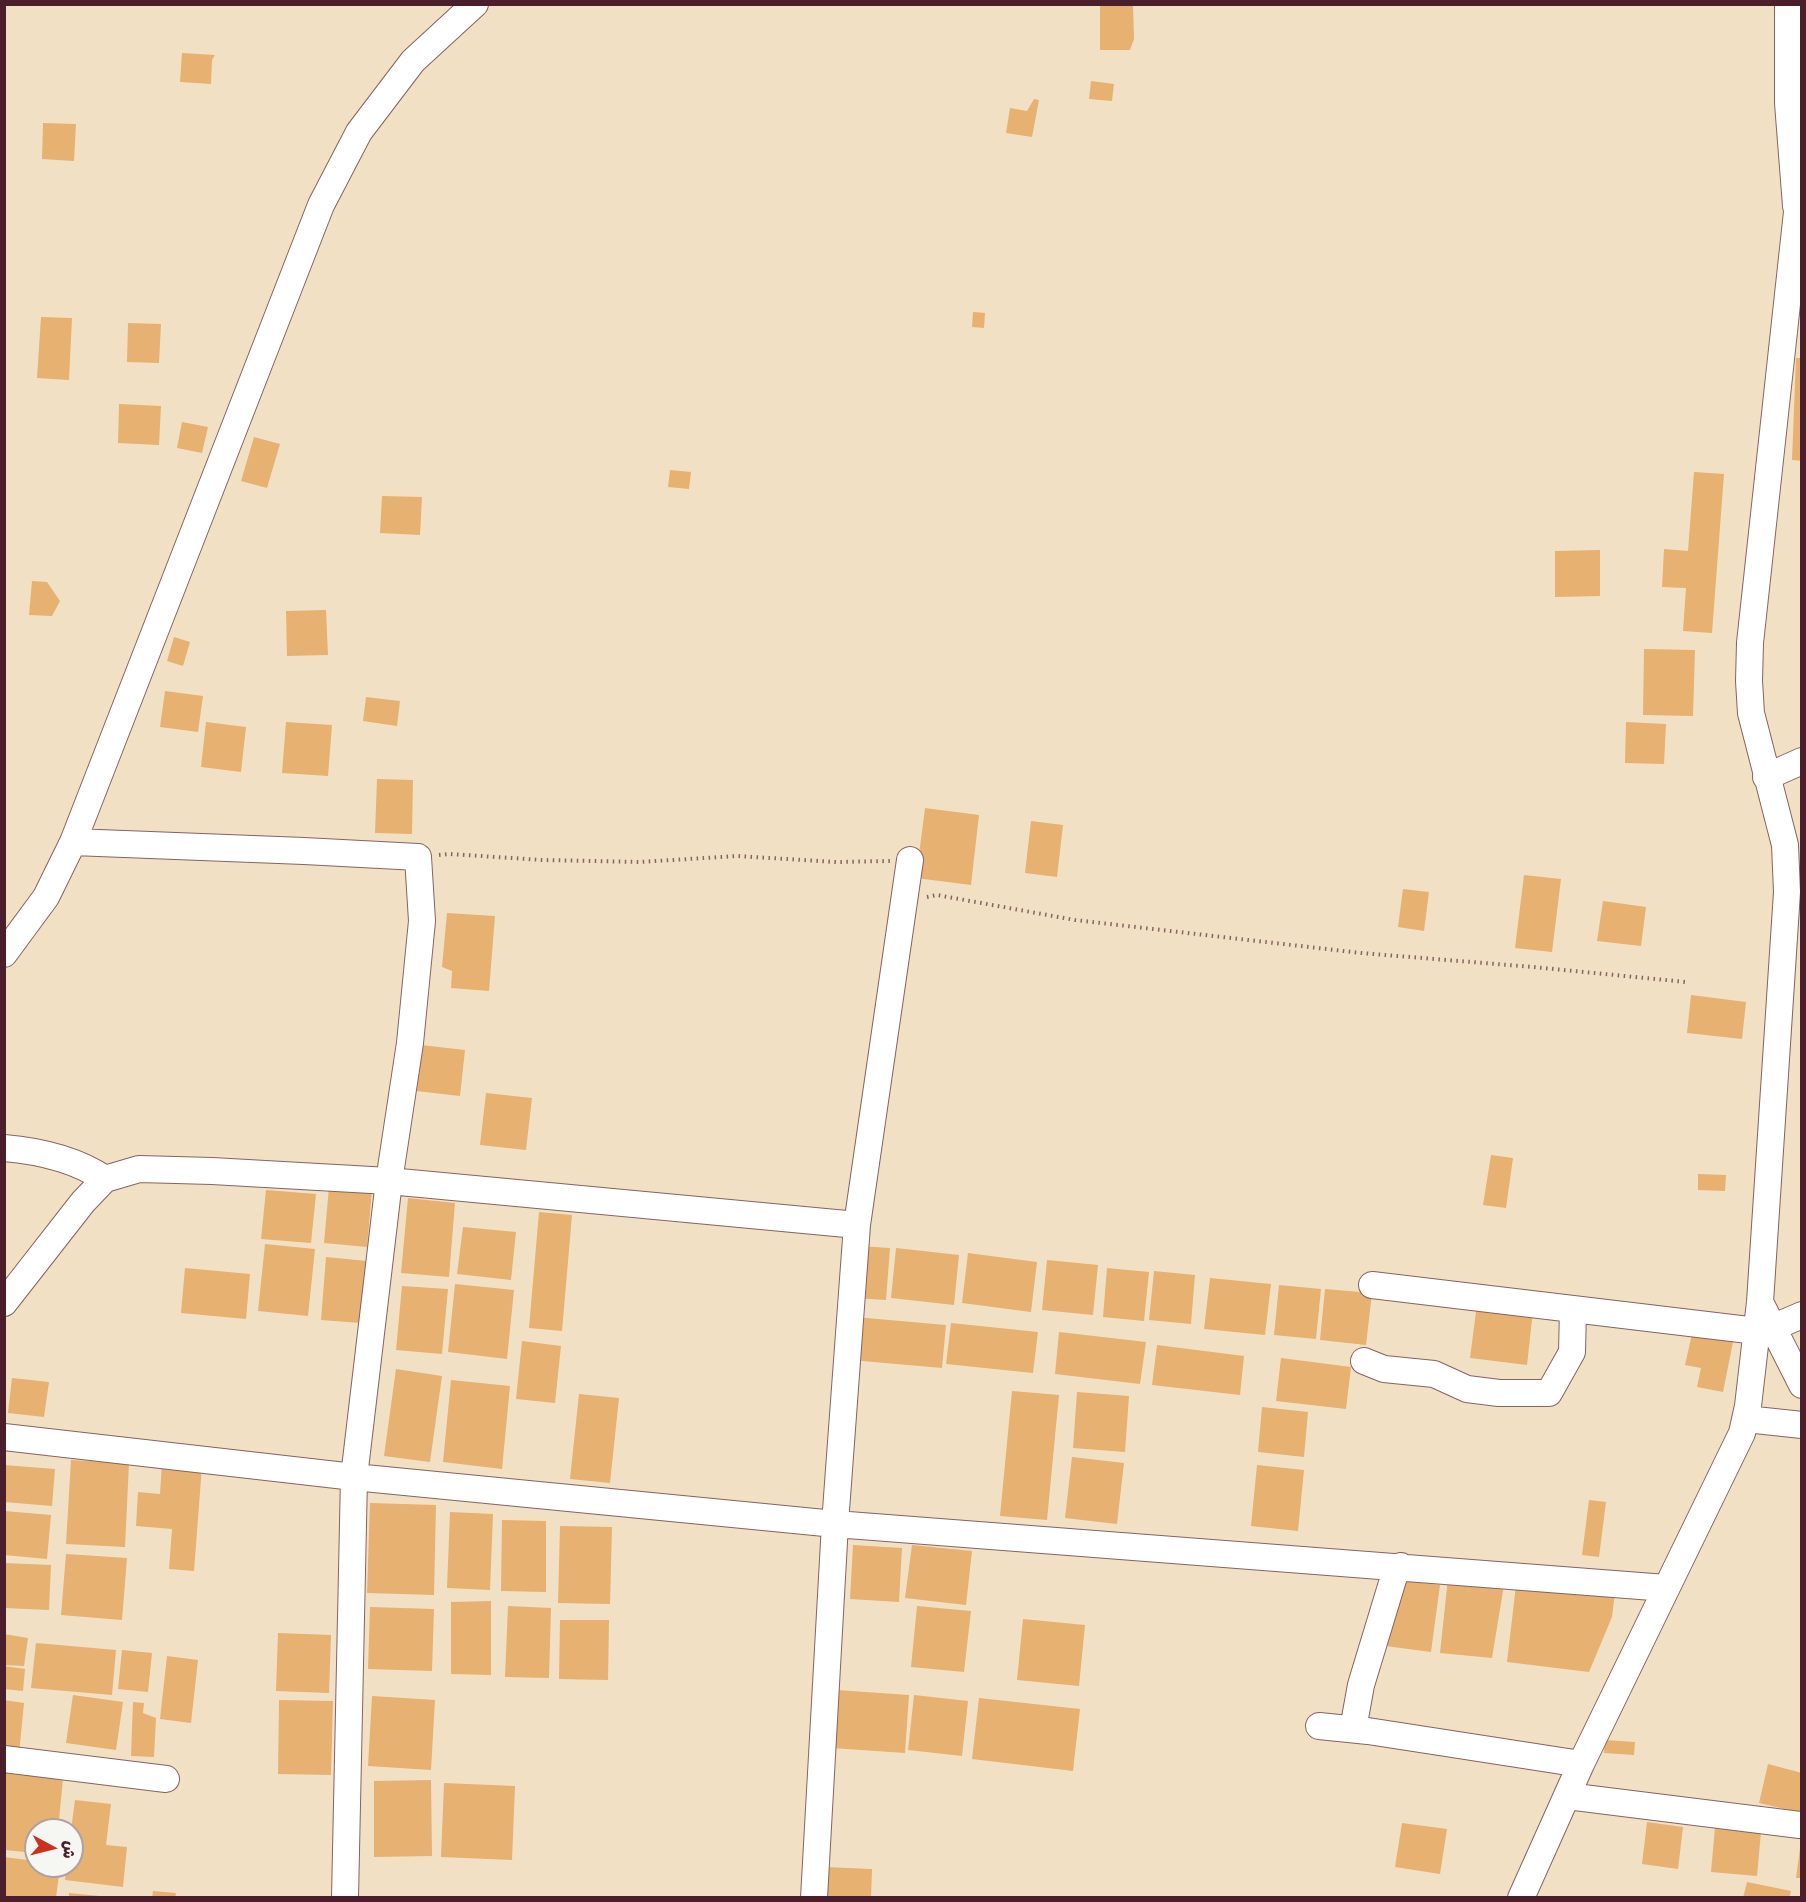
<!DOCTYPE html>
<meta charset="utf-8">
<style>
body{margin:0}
#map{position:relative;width:1806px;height:1902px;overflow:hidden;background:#f2e0c5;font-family:Mali,"Playpen Sans Arabic",sans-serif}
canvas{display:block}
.frame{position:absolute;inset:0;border:6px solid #4a1f2b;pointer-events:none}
.north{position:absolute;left:24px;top:1818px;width:60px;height:60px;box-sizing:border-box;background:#f6f6f2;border:2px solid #b1a0a2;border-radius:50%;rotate:97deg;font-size:16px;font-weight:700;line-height:24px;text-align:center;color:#4a1f2b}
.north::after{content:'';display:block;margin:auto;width:21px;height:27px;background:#c8321e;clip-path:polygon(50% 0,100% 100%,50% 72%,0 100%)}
</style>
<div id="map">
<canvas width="1806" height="1902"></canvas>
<div class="frame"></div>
<div class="north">ش</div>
</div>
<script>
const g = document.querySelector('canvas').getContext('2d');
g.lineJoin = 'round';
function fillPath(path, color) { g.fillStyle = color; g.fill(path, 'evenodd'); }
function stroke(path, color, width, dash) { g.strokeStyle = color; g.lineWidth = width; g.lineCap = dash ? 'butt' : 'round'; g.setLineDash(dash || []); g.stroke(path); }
fillPath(new Path2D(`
 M1100,4H1133L1134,39L1130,50H1100Z
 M182,53L215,55L212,60L211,84L180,82Z
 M1091,81L1114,84L1112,101L1089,99Z
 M1034,99L1039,100L1032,137L1006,133L1010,108L1027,111Z
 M43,123L76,124L74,161L42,159Z
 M973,312L985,313L984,328L972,327Z
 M41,317L72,318L69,380L37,378Z
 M128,323L161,324L159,363L127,362Z
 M1796,358H1802V461L1792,460Z
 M119,404L161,406L159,445L118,443Z
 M182,422L208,427L202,453L177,448Z
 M254,437L280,444L267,488L241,481Z
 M670,470L691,472L689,489L668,487Z
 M1694,472L1724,474L1712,633L1683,631L1686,588L1662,587L1664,549L1688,551Z
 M382,496L422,497L420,535L380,533Z
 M1600,550V596L1555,597V551Z
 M32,581L47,582L60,601L52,616L29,615Z
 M326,610L328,655L287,656L286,611Z
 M174,637L190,642L183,666L167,661Z
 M1644,649L1695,650L1693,716L1643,715Z
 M165,691L203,696L198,732L160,727Z
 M366,697L400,701L397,726L363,721Z
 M206,722L246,727L241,772L201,767Z
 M286,722L332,725L328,776L282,773Z
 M1626,722L1666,724L1664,764L1625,763Z
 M377,779L413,780L412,834L375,833Z
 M925,808L979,815L971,885L916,878Z
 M1031,821L1063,825L1057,877L1025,873Z
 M1524,875L1561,879L1552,952L1515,948Z
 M1403,889L1429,892L1424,931L1398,927Z
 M1603,901L1646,907L1641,946L1597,941Z
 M447,913L495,916L489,991L451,988L452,971L442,967Z
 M1691,995L1746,1002L1742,1039L1687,1033Z
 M421,1045L465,1050L460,1096L416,1091Z
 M486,1093L532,1098L526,1150L480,1145Z
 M1491,1155L1513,1158L1506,1208L1483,1205Z
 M1698,1174L1726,1175L1725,1191L1698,1190Z
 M329,1187L372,1190L367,1247L324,1243Z
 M266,1190L316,1194L311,1243L261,1239Z
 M408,1198L455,1203L449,1277L401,1273Z
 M539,1212L572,1215L562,1331L529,1328Z
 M463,1227L516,1232L511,1280L457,1274Z
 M265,1244L315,1249L308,1316L258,1311Z
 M858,1246L890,1248L886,1300L854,1298Z
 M896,1248L959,1255L954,1305L891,1298Z
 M968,1253L1037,1262L1031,1312L962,1303Z
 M326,1257L367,1261L361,1323L321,1320Z
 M1047,1260L1098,1265L1093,1315L1042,1310Z
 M185,1268L250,1274L246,1319L181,1313Z
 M1107,1268L1149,1272L1144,1321L1103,1317Z
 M1154,1271L1195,1275L1191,1324L1149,1320Z
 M1210,1278L1271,1284L1265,1335L1204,1329Z
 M455,1284L514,1290L507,1359L448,1352Z
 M1279,1285L1321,1289L1316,1339L1274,1335Z
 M402,1286L448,1289L442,1354L396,1350Z
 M1325,1289L1372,1293L1366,1345L1320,1340Z
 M1477,1304L1533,1311L1527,1365L1470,1358Z
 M855,1317L946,1325L942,1368L851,1360Z
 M951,1323L1038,1332L1033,1373L946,1364Z
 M1059,1332L1146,1342L1140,1384L1055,1374Z
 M1692,1334L1733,1342L1723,1392L1697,1387L1701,1368L1685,1365Z
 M522,1341L561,1346L555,1403L516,1399Z
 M1157,1345L1244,1356L1240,1395L1152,1385Z
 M1281,1358L1351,1367L1346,1409L1276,1401Z
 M396,1369L442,1376L430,1462L384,1456Z
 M12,1378L49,1382L44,1417L8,1413Z
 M451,1380L510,1386L502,1469L443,1462Z
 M1012,1391L1059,1395L1047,1520L1000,1516Z
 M1077,1392L1129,1396L1125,1452L1073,1448Z
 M579,1394L619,1398L610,1483L570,1479Z
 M1262,1407L1308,1412L1304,1457L1258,1452Z
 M1072,1457L1124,1463L1117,1524L1065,1518Z
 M71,1460L129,1463L125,1547L66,1544Z
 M162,1463L202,1466L194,1571L169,1569L172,1529L136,1526L138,1492L160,1494Z
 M4,1465L55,1469L52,1506L4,1502Z
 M1257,1465L1304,1470L1298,1531L1251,1526Z
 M1589,1500L1606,1502L1599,1557L1582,1555Z
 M370,1503L436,1505L434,1595L367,1593Z
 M4,1511L51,1515L47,1559L4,1555Z
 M450,1512L493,1514L490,1590L447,1588Z
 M502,1520L546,1521V1592L501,1591Z
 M560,1526L612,1527L610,1604L558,1603Z
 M853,1545L902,1548L899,1602L850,1599Z
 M912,1545L972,1551L966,1605L905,1598Z
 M66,1554L127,1558L122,1620L61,1615Z
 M4,1563L51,1565L49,1610L4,1608Z
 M1448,1578L1504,1585L1492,1658L1440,1653Z
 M1386,1579L1440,1585L1431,1652L1378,1645Z
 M1516,1585L1615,1593L1612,1617L1589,1672L1507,1662Z
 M491,1601V1675L451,1674V1602Z
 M508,1606L551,1608L549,1678L505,1677Z
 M917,1606L971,1611L964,1672L911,1667Z
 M370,1607L434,1609L432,1671L368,1669Z
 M1023,1619L1085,1625L1079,1686L1017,1680Z
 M560,1620H609L608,1680L559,1679Z
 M278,1633L331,1635L329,1693L276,1691Z
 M4,1634L28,1638L24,1666L4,1665Z
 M36,1643L116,1650L112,1695L31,1688Z
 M122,1650L152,1653L148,1692L118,1689Z
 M167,1656L198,1660L191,1723L160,1719Z
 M4,1666L25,1669L23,1691L4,1689Z
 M837,1690L909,1695L905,1753L832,1748Z
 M73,1695L123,1702L116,1750L66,1743Z
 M914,1695L968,1701L962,1756L908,1750Z
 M372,1696L435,1700L431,1770L368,1766Z
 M979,1698L1080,1709L1073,1771L972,1759Z
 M4,1700L24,1703L19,1754L4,1752Z
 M279,1700L333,1701L331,1775L278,1774Z
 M133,1702L144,1703L143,1713L156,1718L154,1757L131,1756Z
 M1605,1740L1635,1742L1634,1755L1604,1753Z
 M1768,1764L1802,1773V1813L1759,1803Z
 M4,1773L63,1779L58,1830H36V1853L4,1850Z
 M431,1780L432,1856L374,1857V1781Z
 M444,1783L515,1786L512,1860L441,1857Z
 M75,1800L111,1804L106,1845L127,1847L123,1887L65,1880L67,1866H72L71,1830Z
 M1647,1822L1683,1827L1678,1869L1642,1864Z
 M1402,1823L1447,1829L1440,1874L1395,1867Z
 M1715,1827L1761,1832L1757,1876L1711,1872Z
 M1800,1848H1802V1878H1796Z
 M4,1857L36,1861V1866H60L56,1898H4Z
 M826,1867L872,1869L871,1898H825Z
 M1747,1882L1791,1891L1789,1898H1743Z
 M153,1891L176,1893L175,1898H152Z
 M69,1893L100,1896V1898H69Z`), '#e6b171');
const minor = new Path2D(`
 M1788,4V103L1796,206
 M1766,777L1802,761
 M73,842L304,851L418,857L422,921L410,1043L389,1181L354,1477L345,1898
 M4,954L46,897L73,842L321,205L359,132L413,61L475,4
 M4,1148C40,1151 75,1159 105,1179
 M1372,1285L1757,1331
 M1760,1302L1802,1385
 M4,1303L83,1202L105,1179L139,1169L212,1171L389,1181L857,1225
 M1774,1327L1802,1315
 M1364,1361L1384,1369L1434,1374L1467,1389L1499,1393H1549L1572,1352L1573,1309
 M1746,1419L1802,1425
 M4,1437L354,1477L835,1524L1666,1588
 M1319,1726L1368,1731L1581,1764
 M1353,1729L1361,1685L1395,1573L1401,1566
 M4,1759L166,1779
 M1567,1796L1800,1825
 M814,1898L835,1524L857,1225L910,860
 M1521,1898L1581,1764L1742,1433L1748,1406L1760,1302L1787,892L1785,845L1751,713L1749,681L1750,643L1797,212L1802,189`);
stroke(minor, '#856361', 28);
stroke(new Path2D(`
 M439,855L450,854L542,860L640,862L737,856L836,862L890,861
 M927,897L937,895L1075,920L1361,953L1533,967L1686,982`), '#856361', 4, [1.5, 4.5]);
stroke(minor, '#fff', 26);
</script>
